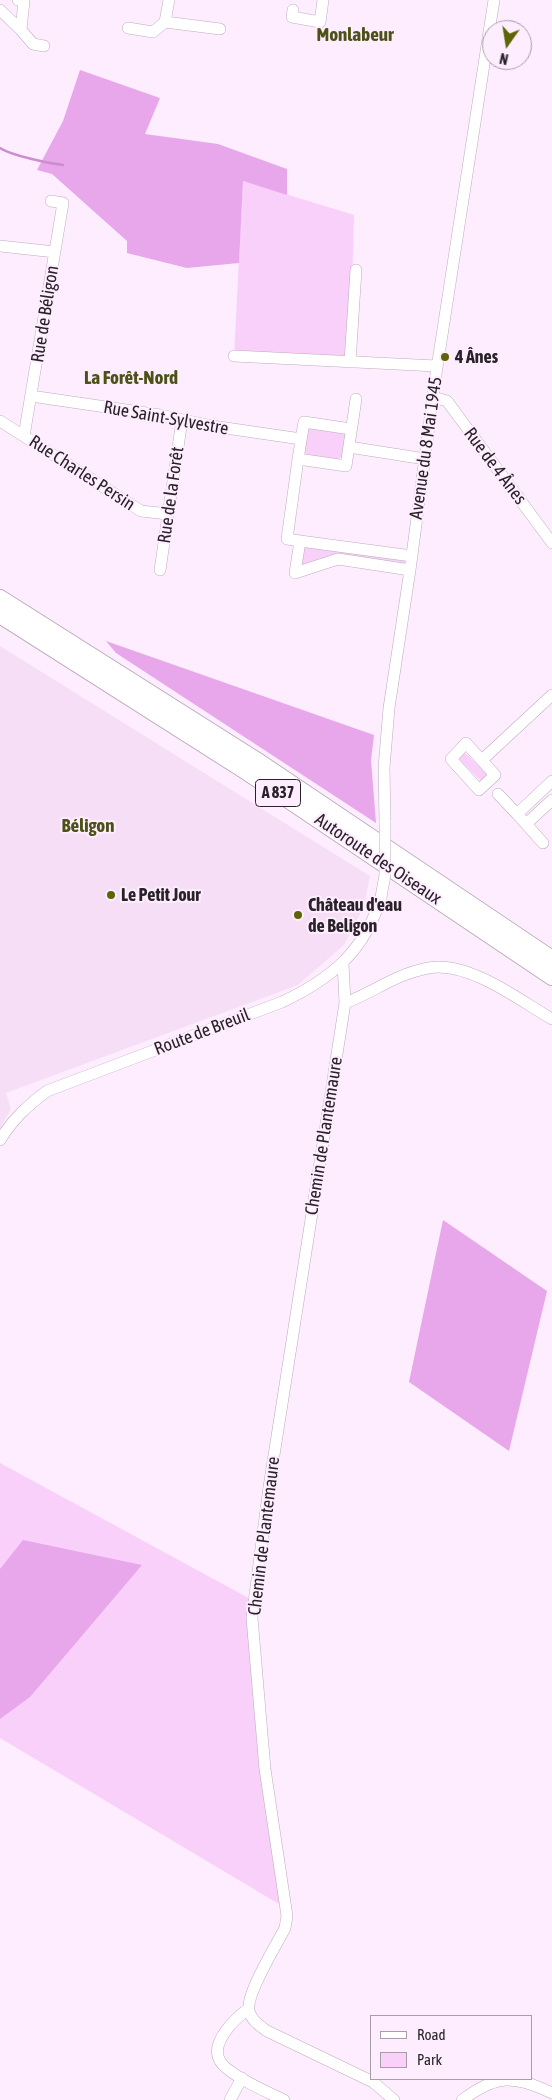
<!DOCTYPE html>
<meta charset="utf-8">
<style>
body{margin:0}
#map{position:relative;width:552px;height:2100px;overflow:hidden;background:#feedff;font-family:"Asap Condensed",sans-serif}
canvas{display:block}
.legend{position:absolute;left:370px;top:2015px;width:162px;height:65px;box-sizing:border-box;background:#feedff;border:1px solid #a99ca9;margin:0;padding:6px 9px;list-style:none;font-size:15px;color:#292329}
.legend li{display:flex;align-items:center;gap:10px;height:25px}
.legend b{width:25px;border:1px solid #a99ca9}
.north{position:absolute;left:482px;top:20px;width:50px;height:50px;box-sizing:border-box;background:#feedff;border:1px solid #a99ca9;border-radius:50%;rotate:193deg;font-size:14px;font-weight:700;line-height:20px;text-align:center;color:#292329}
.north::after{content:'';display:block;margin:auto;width:18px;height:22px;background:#5d6505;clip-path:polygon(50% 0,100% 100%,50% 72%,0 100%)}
</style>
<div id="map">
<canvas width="552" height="2100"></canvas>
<ul class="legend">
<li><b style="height:6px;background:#fff"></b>Road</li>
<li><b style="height:14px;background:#f8d0f9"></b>Park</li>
</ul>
<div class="north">N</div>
</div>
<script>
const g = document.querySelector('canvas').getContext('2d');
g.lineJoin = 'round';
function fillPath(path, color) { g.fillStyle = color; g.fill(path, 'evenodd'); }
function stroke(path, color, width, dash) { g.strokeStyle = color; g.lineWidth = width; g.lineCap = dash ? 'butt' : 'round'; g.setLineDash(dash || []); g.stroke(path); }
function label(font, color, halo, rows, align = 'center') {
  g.font = font + ' "Asap Condensed",sans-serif'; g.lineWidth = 4; g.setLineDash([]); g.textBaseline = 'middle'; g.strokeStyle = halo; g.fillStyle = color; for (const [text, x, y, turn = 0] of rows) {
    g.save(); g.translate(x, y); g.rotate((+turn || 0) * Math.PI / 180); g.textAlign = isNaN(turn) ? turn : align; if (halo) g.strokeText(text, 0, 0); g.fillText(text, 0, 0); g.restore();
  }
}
fillPath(new Path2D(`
 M0,646L370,876L364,906L344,945L298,985L6,1093L11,1109L0,1129Z`), '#f6dff6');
fillPath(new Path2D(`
 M243,181L354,215L350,362L234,356Z
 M310,428L343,433L346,436L343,456L336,460L306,454L304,451L308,430Z
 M300,541L412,556L410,570L338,559L295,573Z
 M464,752L486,773L487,775L481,781L459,759Z
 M0,1463L254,1601L279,1904L0,1738Z`), '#f8d0f9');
fillPath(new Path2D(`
 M80,70L160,98L145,134L218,144L287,169V195L243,181L239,263L187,268L127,253V241L52,174L37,170L63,121Z
 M106,641L374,735L371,760L376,823L116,653Z
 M443,1220L547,1291L509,1451L409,1382Z
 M23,1540L142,1565L30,1697L0,1719V1569Z`), '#e7a7ea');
stroke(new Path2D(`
 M0,148C13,156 48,163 63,165`), '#cc8ecf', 2.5);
const minor = new Path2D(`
 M0,10L21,30L24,1L18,0
 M293,10L292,17L320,22L323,0
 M165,22L169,0
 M128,28L153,32L165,22L220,29
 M21,30L33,44L44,46
 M0,246L55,252
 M234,356L437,366
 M350,362L356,270
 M31,396L160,415L212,426L301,439
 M433,397L447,401L552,543
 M0,421L141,511L168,514
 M351,429L304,422L298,459L346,466L356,399
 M24,436L63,203L51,201
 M349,447L425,459
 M298,459L287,539L300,541
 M160,570L182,420
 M410,570L338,559L295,573L300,541L412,556
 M466,743L495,775L479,790L451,759Z
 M482,760L552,695
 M552,781L517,814L526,824L552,800
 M498,794L517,814
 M385,822L384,768L389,708L410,570L436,374L494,0
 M526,824L543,843
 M343,963L345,1003L269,1487L252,1618L265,1769L287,1916L285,1928C277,1944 245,1995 249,2011C252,2021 259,2025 267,2031L373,2082L394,2100
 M345,1003C366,995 384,983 404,975C415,971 427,967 438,967C477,967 519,1000 552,1019
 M0,1140C13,1119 27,1106 47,1091L282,1002C331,979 365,951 381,897
 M248,2009C236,2018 211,2041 219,2059C224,2073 269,2093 284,2100
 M230,2100L242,2078
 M462,2100C498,2074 512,2075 552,2093`);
const highway = new Path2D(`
 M0,598L256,760L552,959
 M0,615L250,774L552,977`);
stroke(minor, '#bcacbc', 12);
stroke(highway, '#bcacbc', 18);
stroke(minor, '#fff', 11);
stroke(highway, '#fff', 16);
const minorBridge = new Path2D(`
 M381,897L385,875V822`);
stroke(minorBridge, '#bcacbc', 12, []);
stroke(minorBridge, '#fff', 11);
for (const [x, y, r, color] of [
 [445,357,5,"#5d6505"],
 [111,895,5,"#5d6505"],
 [298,915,5,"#5d6505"]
]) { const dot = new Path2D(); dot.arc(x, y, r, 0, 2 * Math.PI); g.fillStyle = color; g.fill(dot); stroke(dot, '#feedff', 2); }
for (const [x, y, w] of [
 [278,793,45]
]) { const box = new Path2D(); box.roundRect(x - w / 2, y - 13.5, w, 27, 4); g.fillStyle = '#feedff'; g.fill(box); stroke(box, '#292329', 1); }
label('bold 16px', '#292329', null, [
 ["A 837",278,793]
]);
label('18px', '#292329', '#feedff', [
 ["Rue de Béligon",45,314,-81],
 ["Rue Saint-Sylvestre",166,418,10],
 ["Avenue du 8 Mai 1945",426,448,-82],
 ["Rue de 4 Ânes",495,466,53],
 ["Rue Charles Persin",82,473,33],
 ["Rue de la Forêt",171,495,-82],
 ["Autoroute des Oiseaux",378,859,34],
 ["Route de Breuil",202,1032,-21],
 ["Chemin de Plantemaure",324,1136,-81],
 ["Chemin de Plantemaure",264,1536,-83]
]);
label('bold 18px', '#292329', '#feedff', [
 ["4 Ânes",455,357],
 ["Le Petit Jour",121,895],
 ["Château d'eau",308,905],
 ["de Beligon",308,926]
], 'left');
label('bold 19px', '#4b5117', '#feedff', [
 ["Monlabeur",355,35],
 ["La Forêt-Nord",131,378],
 ["Béligon",88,826]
]);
</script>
